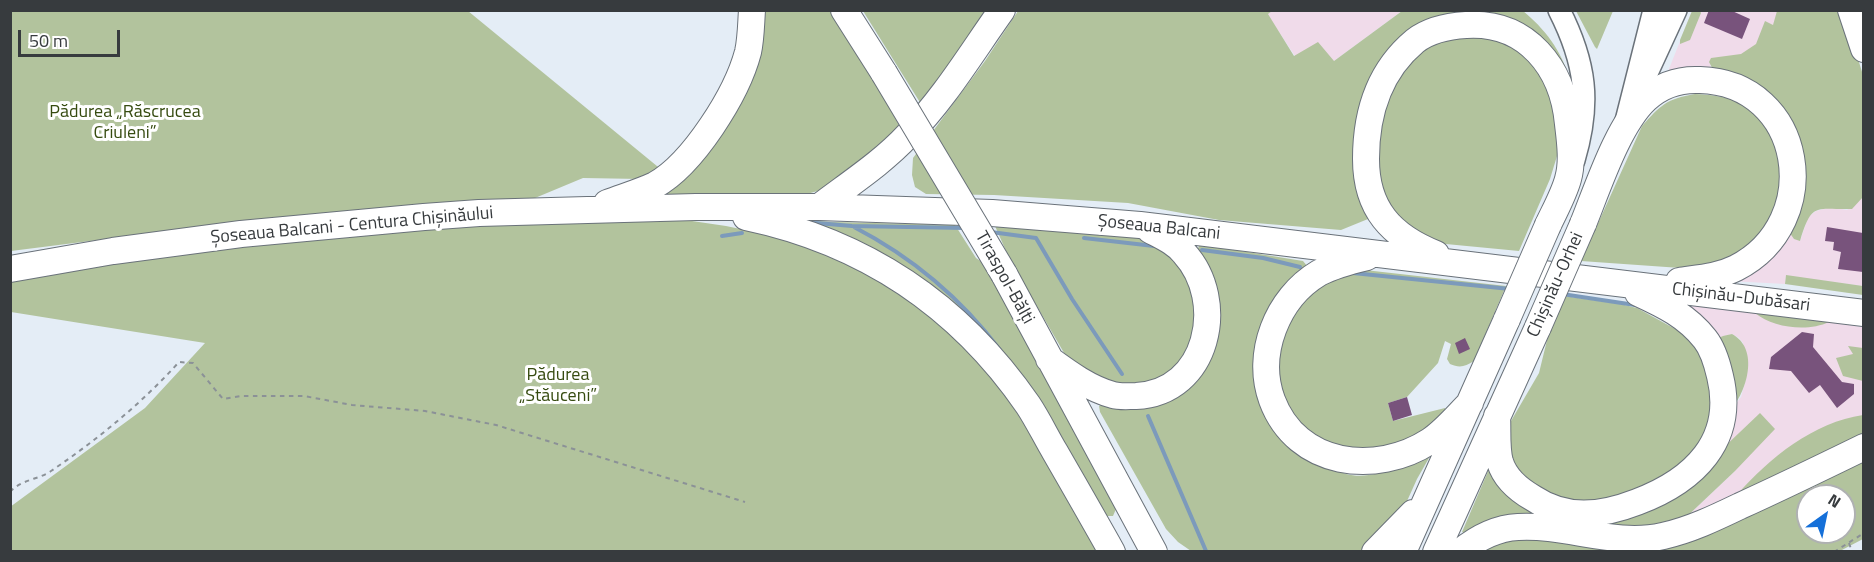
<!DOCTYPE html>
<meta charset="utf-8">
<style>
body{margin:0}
#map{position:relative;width:1874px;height:562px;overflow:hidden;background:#e4edf6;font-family:"Titillium Web",sans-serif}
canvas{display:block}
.frame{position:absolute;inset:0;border:12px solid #373b3e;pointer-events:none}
.north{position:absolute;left:1796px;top:484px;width:60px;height:60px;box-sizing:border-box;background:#fff;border:2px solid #afb1b2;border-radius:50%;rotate:33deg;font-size:16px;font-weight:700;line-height:24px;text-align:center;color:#373b3e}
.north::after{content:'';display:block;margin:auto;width:21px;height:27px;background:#1570d9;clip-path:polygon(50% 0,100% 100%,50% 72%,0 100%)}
.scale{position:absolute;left:18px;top:30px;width:102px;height:27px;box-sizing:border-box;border:3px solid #373b3e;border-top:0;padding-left:8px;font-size:18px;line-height:21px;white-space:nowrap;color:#373b3e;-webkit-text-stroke:4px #fff;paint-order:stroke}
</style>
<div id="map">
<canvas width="1874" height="562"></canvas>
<div class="frame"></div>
<div class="north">N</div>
<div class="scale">50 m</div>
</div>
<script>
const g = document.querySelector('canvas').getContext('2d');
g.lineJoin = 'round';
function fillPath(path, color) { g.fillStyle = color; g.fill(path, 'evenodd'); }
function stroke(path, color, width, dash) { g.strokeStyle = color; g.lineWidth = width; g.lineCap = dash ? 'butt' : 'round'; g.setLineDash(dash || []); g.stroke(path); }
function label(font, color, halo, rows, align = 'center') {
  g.font = font + ' "Titillium Web",sans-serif'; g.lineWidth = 6; g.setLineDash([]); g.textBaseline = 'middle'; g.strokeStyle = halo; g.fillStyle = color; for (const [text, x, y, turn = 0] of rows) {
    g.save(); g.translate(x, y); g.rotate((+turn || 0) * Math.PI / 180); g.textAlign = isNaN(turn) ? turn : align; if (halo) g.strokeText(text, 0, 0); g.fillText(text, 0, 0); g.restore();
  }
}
fillPath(new Path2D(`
 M1272,10L1402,11L1334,61L1295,56L1267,14Z
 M1692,11H1785L1742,61L1710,65L1716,75L1665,79Z
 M1863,197V286L1786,276L1785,284L1730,281L1787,229L1800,241L1808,217L1816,211L1831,207L1847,210Z
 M1673,301L1863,327V438L1680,523L1735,471L1719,452L1730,411L1741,397L1746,379L1743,343L1739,338L1732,334L1714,340Z`), '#f0dbea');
fillPath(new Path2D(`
 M10,11H468L663,171L641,179L583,178L535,198L264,219L11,251Z
 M760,11H831L858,49L900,127L835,186L807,194L647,201L689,167Z
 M863,11H985L921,104Z
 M1018,11H1272L1268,14L1294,56L1318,42L1334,61L1402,11H1523C1544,28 1562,51 1569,78L1481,16L1383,64L1368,219L1341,230L1219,220L1128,203L994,195L926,194L915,187L912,175L913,158L985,61Z
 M1576,11H1613L1597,49L1595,47Z
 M1692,11H1700L1701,13L1690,40L1680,44V40Z
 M1777,11H1843L1863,75V197L1852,209C1816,210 1812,201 1800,241L1794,239L1787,229L1800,161L1716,75L1709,62L1711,58L1741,54L1756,44L1765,21L1773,25Z
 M1463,32L1508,38L1550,85L1561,143L1550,179L1519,251L1425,242L1380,202L1373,177L1378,106L1418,48Z
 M1695,94C1758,97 1759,116 1788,165L1769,234L1709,270L1581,261L1642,126C1661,105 1666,99 1695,94Z
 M582,220L692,221L726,226L793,240L872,269L986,360L1103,551L11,552L10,507L145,408L205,343L11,312V277L130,257L437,227Z
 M804,220L834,222L955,225L976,258L982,262C1030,343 1074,425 1116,509L1113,516H1107L1091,504L1014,373L804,226Z
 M995,226L1153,239L1188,270L1199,322L1179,366L1148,387L1102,386L1067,358L1010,260Z
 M1204,245L1303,261L1308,267L1259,354L1319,464C1328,467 1337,471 1346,474C1376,482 1404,461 1430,448L1433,451L1417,479L1403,510L1361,551H1191L1178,542L1166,529L1100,412L1099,406L1198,368L1196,253L1199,246Z
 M1356,269L1506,286L1474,361C1465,367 1459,368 1450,364L1447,359L1451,344L1445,341L1438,363L1407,397L1388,403L1393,421L1445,408L1446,416L1407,445L1345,451L1303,433L1279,394V342L1300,302L1326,282Z
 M1786,275L1863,286V295L1785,284Z
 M1564,296L1620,304L1637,308L1688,336L1710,364L1715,416L1684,471L1613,502L1563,505L1515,472L1508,440L1511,421L1539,373L1549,332Z
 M1755,313L1829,322C1808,332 1773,328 1755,313Z
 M1732,334C1760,349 1747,392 1730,411L1714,340L1723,336Z
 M1848,346L1863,348V381L1843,376L1836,358L1853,354Z
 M1760,413L1775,429L1735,471L1680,523L1669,526L1465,533L1462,532L1489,469L1594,523L1719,452Z
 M1863,415V438L1737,495C1769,458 1814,422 1863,415Z
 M1863,454V539L1840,551L1469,552L1501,538L1611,544ZM1808,496H1844V532H1808Z`), '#b2c39d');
stroke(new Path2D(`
 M805,222L852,226L965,228
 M854,227C912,257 960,297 1000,350
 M991,232L1036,238L1072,299L1122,374
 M722,236L742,233
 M1084,238L1154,246
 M1202,250L1263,258L1300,267
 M1353,273L1510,289
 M1562,294L1635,305
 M1148,416L1206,551`), '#7c9abb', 4);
fillPath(new Path2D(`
 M1709,10H1730L1750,19L1742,39L1704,23Z
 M1827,227L1863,233V272L1838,269L1841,252L1833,250L1834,242L1825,241Z
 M1802,332L1814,334L1813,347L1842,382L1854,384V394L1837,408L1820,385L1809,393L1791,371L1769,369L1771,357Z
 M1465,338L1470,349L1459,354L1455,343Z
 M1407,397L1412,415L1393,421L1388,403Z`), '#78537c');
const major = new Path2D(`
 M1559,10C1586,63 1591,103 1574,160
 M1647,73L1676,10
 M1626,121L1654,10`);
const highway = new Path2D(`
 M844,10L884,73
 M1851,10L1864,49
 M607,203C623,197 640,192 655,185C693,164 737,94 748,52C751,39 751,24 752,10
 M819,207C849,184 882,163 908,135C944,99 972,52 1002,10
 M746,217C865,242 959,305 1028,405C1038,420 1046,437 1055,452C1074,485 1093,518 1112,552
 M1583,224C1598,187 1618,125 1646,99C1661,85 1680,79 1700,80C1805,83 1826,222 1736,268C1718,277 1699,278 1679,281
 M1436,254C1391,236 1366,209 1366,159C1366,114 1379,71 1415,41C1429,30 1449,26 1466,25C1527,21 1563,68 1568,124C1570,141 1573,162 1568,179C1564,194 1555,210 1548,225
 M1367,257C1350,261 1334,265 1319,273C1277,298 1255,354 1272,400C1297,467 1376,476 1430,441C1445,431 1458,415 1470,403
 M10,269L113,251L241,234L424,217L479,213L696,207H819L992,213L1140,225L1864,313
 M1004,274L1154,552
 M1049,359C1068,373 1090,389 1113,395C1120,397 1128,396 1136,396C1208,393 1228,301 1184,253C1175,242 1163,237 1150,230
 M1497,416C1498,431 1496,448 1500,462C1505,478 1519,490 1533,498C1566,520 1601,516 1637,502C1693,481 1736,441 1720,376C1717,363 1713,349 1705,339C1687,316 1664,305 1638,293
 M1375,552L1413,513
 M1403,552L1507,319
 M1436,552L1538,327
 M1460,552C1476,539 1497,528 1518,527C1566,524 1615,547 1663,536C1690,530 1715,518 1740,506C1782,487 1823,467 1864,447`);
stroke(major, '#6a727a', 24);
stroke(highway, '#6a727a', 28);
stroke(new Path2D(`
 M10,492C22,479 38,480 51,471C97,440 142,403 179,362L193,363L223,399L241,396H304L352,405L425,411L496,425L745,502
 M1849,543L1852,552
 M1834,552L1864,533`), '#8b9197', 2, [4.5, 4.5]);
stroke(major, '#fff', 21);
stroke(highway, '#fff', 26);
const highwayBridge = new Path2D(`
 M884,73L1004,274
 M1507,319L1548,225
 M1538,327L1583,224`);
stroke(highwayBridge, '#6a727a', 28, []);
stroke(highwayBridge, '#fff', 26);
label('18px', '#364b10', '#fff', [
 ["Pădurea „Răscrucea",125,113],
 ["Criuleni”",125,134],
 ["Pădurea",558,376],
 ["„Stăuceni”",558,397]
]);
label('18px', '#373b3e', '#fff', [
 ["Șoseaua Balcani - Centura Chișinăului",352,226,-5],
 ["Șoseaua Balcani",1159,228,6],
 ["Tiraspol-Bălți",1004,278,61],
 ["Chișinău-Orhei",1556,285,-66],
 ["Chișinău-Dubăsari",1741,298,7]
]);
</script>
